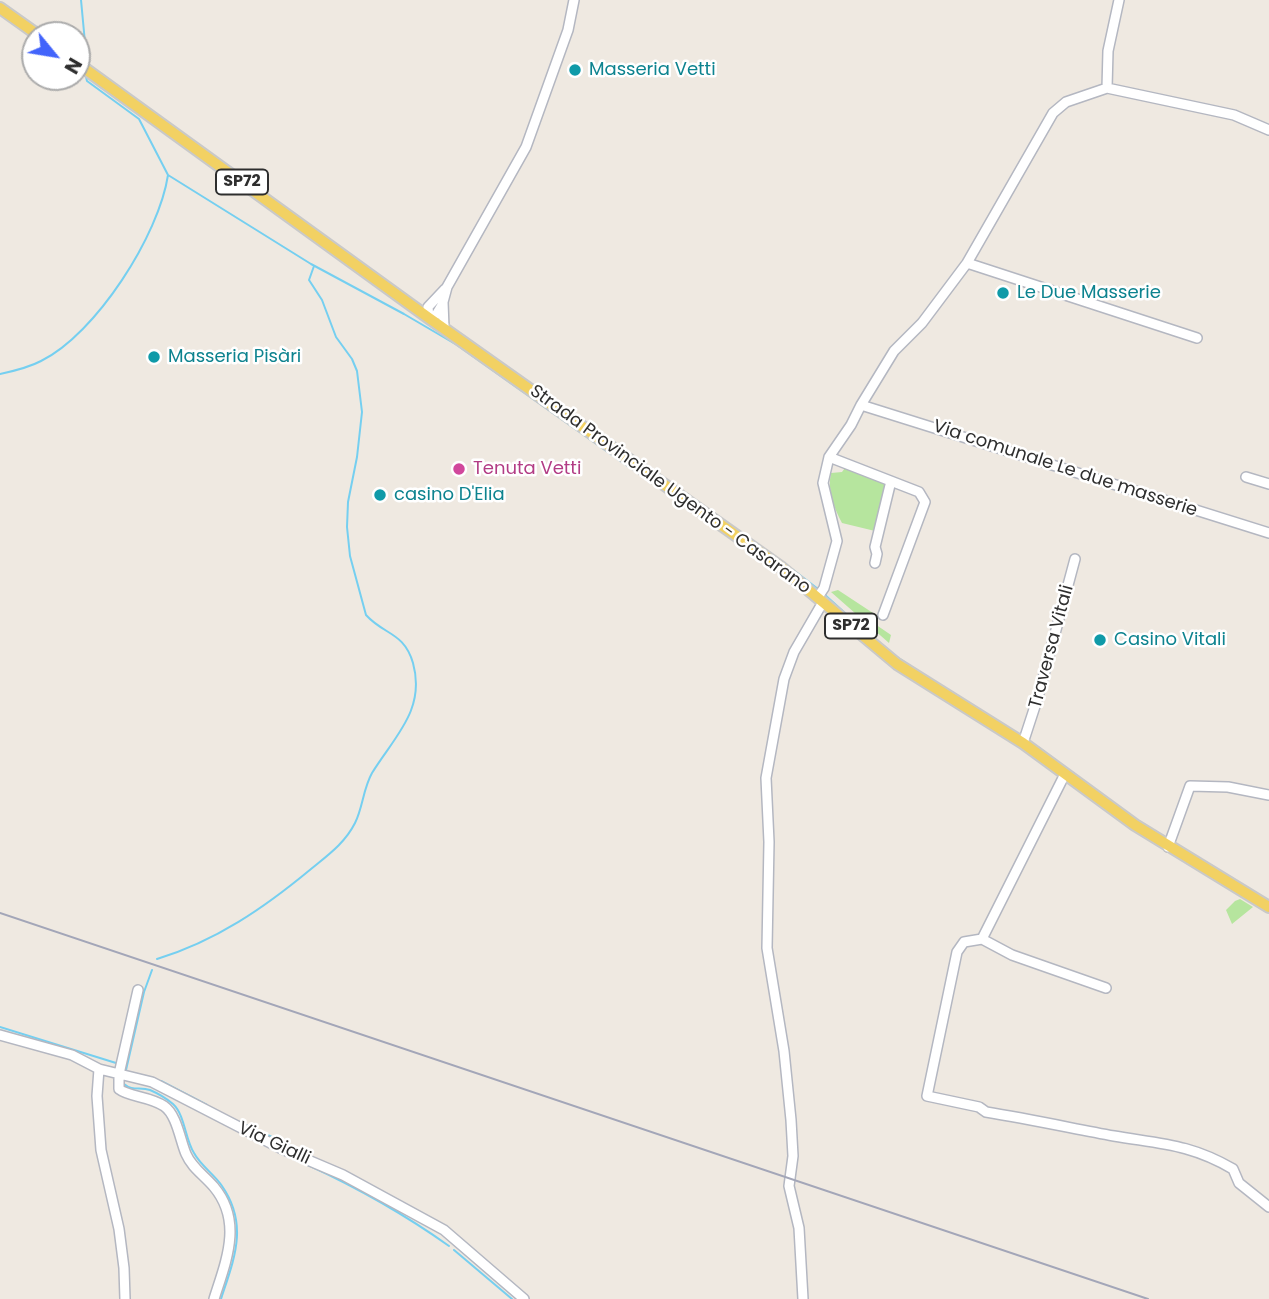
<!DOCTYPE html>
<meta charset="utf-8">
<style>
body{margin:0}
#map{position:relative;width:1269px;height:1299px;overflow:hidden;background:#efe9e1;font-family:Poppins,sans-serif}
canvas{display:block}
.north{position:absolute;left:21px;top:21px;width:70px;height:70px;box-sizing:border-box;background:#fff;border:2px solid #ababab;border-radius:50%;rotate:120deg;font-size:19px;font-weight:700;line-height:28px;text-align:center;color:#2e2e2e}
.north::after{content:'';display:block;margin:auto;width:24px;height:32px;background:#4264fb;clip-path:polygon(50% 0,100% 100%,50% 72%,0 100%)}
</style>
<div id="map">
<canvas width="1269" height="1299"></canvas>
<div class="north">N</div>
</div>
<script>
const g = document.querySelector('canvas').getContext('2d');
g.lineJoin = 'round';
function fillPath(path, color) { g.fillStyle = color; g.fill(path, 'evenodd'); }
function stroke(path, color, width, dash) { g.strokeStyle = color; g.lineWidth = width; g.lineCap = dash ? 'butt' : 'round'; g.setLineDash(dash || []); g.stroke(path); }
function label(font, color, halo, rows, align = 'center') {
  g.font = font + ' Poppins,sans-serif'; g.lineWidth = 5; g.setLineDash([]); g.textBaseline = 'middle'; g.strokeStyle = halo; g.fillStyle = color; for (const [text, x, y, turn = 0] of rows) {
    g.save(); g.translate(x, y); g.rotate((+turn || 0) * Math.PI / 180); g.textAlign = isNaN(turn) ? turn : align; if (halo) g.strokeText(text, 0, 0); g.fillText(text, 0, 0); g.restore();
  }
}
fillPath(new Path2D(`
 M847,465L887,483L875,531L842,523C834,508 827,490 831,473L842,472Z
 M838,590L876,615L872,622L891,635L889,643L831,592Z
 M1240,899L1253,907L1232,924L1226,910L1235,901Z`), '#b6e59e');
stroke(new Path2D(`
 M81,0L87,64
 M86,77L87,81L139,119L168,175L311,264L404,314L457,345L629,467
 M0,374C14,371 28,368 41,361C96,334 159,235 168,175
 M792,569L818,589
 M825,595L855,622
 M897,657L930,679
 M1038,747L1093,788
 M157,959C216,941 264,908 311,869C328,855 345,843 355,823C363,807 363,789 372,773C394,737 426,710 413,663C404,632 384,635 366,615L350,556L347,527L348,502L357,457L362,412L357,371L352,359L336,337L322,300L309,280L314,266
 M0,1027L116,1063
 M126,1070L144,992L152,970
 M161,1081L207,1105
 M124,1084C132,1091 140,1087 150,1090C157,1093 167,1099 173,1104C185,1115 185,1139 194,1153C201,1166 214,1174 222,1186C249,1225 234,1259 221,1299
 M237,1121L309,1154
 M308,1165C358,1188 404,1214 449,1246
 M454,1250L512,1299`), '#75cff0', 2);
const minor = new Path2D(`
 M1107,88L1234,115L1269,130
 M967,263L1197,338
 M442,305L436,315L429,318L428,307L445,289
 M444,328L443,302L447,287L526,147L568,30L574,0
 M861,405L1269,533
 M829,457L919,492L925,502L883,615
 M1246,477L1269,484
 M875,563L877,554L875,547L891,481
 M818,597L824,588L837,541L823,483L829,457L851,425L861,405L894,351L922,323L967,263L1053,113L1066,102L1107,88L1108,51L1119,0
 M1023,743L1038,697L1075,559
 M1065,774L982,939L964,942L957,952L927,1096L979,1107L986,1112C1029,1119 1071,1128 1114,1136C1161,1144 1190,1144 1233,1169L1239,1183L1269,1207
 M1168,847L1190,786L1228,787L1269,795
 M982,939L1012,955L1106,988
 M138,990L119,1074V1089C129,1097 149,1096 164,1106C177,1115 180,1140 186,1154C192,1168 204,1175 214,1187C243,1222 226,1261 214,1299
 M0,1035L72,1055L99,1069L152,1082L282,1149L343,1175L444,1230L524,1299
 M99,1069L97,1096L101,1150L119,1229L124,1268L125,1299
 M803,1299L799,1228L789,1186L793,1156L791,1120L784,1051L767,948L769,842L766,778L784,679L794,652L823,602`);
const major = new Path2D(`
 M0,8L38,35
 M77,63L429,318L782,568L897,664L1023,743L1135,825L1269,907`);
stroke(minor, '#b4b7c1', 12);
stroke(major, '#c9c9c9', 14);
stroke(minor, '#fff', 9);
stroke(major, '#f2d163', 10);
stroke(new Path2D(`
 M0,913L1148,1299`), '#a3a6b8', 2);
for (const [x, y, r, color] of [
 [575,70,7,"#0f9aa8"],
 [1003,293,7,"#0f9aa8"],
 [154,357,7,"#0f9aa8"],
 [459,469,7,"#d1479c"],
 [380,495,7,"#0f9aa8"],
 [1100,640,7,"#0f9aa8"]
]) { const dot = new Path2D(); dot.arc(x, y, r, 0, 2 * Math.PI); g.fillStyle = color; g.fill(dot); stroke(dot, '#fff', 2.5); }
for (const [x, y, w] of [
 [242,182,52],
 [851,626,52]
]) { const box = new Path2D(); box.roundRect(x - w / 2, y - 12.5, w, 25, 5); g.fillStyle = '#fff'; g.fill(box); stroke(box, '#2e2e2e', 2); }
label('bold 16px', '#2e2e2e', null, [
 ["SP72",242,182],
 ["SP72",851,626]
]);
label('18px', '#0d838f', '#fff', [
 ["Masseria Vetti",589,70],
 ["Le Due Masserie",1017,293],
 ["Masseria Pisàri",168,357],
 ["casino D'Elia",394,495],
 ["Casino Vitali",1114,640]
], 'left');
label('18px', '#b23c85', '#fff', [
 ["Tenuta Vetti",473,469]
], 'left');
label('18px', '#2e2e2e', '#fff', [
 ["Via comunale Le due masserie",1065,469,18],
 ["Strada Provinciale Ugento - Casarano",670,490,36],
 ["Traversa Vitali",1052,647,-75],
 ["Via Gialli",274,1144,25]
]);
</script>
